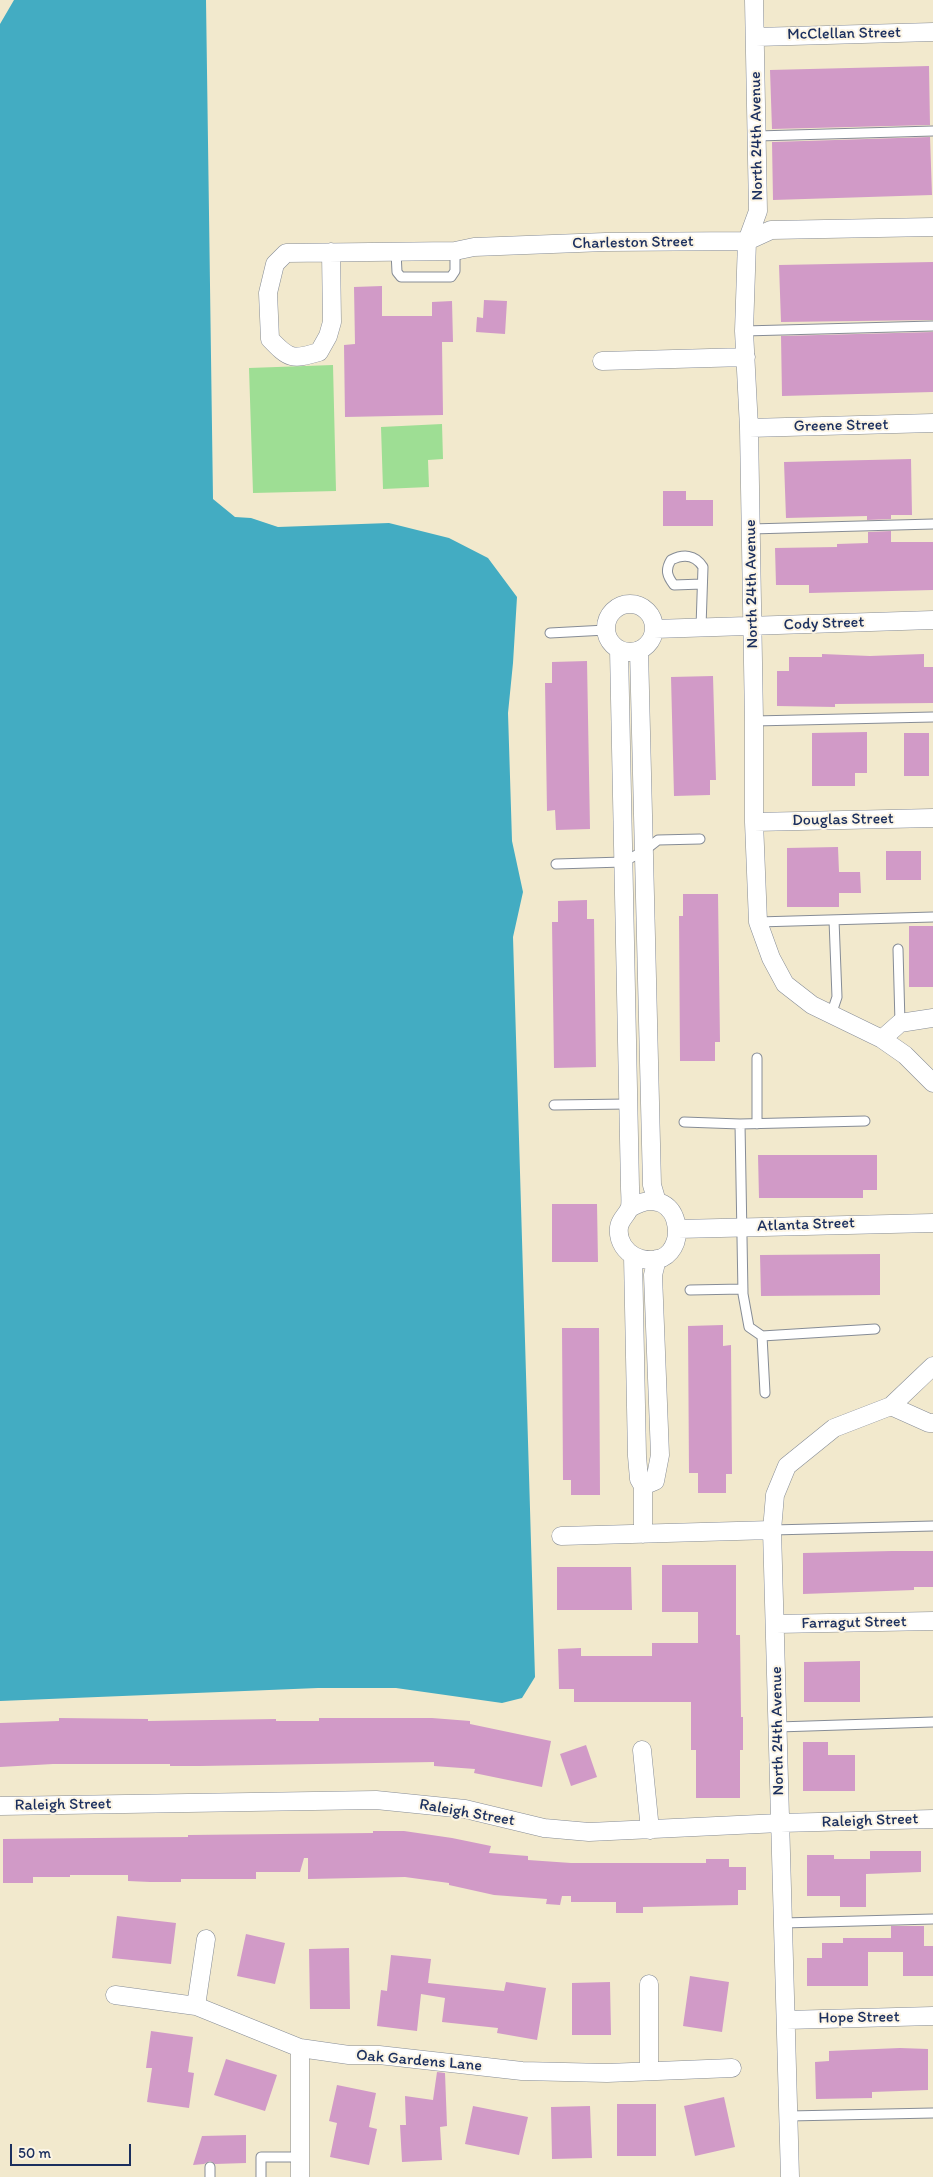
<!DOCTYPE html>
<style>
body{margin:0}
#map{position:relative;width:933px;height:2177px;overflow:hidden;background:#f2e9cd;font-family:Itim,sans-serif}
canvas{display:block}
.scale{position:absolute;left:10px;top:2144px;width:121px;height:22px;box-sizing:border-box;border:2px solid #1b2f5e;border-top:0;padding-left:6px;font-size:15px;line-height:18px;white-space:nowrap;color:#1b2f5e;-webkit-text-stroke:4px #fcf5e5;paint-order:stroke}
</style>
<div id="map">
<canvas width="933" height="2177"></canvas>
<div class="scale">50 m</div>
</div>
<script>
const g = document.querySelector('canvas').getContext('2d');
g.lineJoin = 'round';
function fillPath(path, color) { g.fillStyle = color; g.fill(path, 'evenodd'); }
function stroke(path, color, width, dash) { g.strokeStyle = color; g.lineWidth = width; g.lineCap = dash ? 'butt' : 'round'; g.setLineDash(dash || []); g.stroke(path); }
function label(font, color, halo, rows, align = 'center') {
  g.font = font + ' Itim,sans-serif'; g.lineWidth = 4; g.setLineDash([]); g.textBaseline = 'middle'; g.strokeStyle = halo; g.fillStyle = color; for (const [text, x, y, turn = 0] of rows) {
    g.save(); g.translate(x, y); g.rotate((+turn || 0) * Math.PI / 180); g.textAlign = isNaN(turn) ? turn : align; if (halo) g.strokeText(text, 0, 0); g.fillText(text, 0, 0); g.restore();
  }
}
fillPath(new Path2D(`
 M333,365L336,491L253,493L249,368Z
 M442,424L443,459L428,460L429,487L383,489L381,427Z`), '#9ede94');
fillPath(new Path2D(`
 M14,0H206L213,499L235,517L251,518L278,527L389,523L449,538L488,558L517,597L513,663L508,713L512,841L523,892L513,937L535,1677L522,1698L502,1703L396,1688H318L0,1701V24Z`), '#43acc2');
fillPath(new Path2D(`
 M929,66L930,125L772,129L770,70Z
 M930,137L932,195L773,200L772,142Z
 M933,262V320L781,322L779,265Z
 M382,286V316H432V302L452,301L453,342H442L443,415L345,417L344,345L355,344L354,287Z
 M484,300L507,301L505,334L476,332L477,317L483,318Z
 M933,332V392L782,396L781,336Z
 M911,459L912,515H891V519L867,520V516L786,518L784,462Z
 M663,491H686V500H713V526H663Z
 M891,531V542H933V590L809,593V585H776L775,548L837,547V544L868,543V532Z
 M822,654L870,656L924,654V667H933V703L835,704V707L777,706V671H789V657H822Z
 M587,661L590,829L556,830L555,810L547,811L545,683H552V662Z
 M713,676L716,780H710V795L674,796L671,677Z
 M867,732V773H855V786H812V733Z
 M904,733H929V776H904Z
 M838,847L839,872H860L861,893H839V907H787V848Z
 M886,851H921V880H886Z
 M683,894H718L720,1042H715V1061H680L679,916H683Z
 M587,900V919H594L596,1067L554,1068L552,922H558V901Z
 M909,926H933V987H909Z
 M758,1155H877V1190H863V1198H759Z
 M552,1204H597L598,1262H552Z
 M880,1254V1295L761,1296L760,1255Z
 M723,1325V1346L731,1345L732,1474H726V1493H698V1473H689L688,1326Z
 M562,1328H599L600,1495H571V1480H563Z
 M892,1551H933V1587H914V1590L803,1594V1553Z
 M662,1565H736V1635H740L741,1717H743V1750H740V1798H696V1750H691V1702H574V1689H559L558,1649L581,1648V1656H652V1643H698V1612H662Z
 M557,1567H631L632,1610H557Z
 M860,1661V1702H804V1662Z
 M59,1718L148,1719V1721L276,1719V1721H319V1718H432L470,1721V1724L551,1741L542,1787L474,1773L475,1769L434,1766V1762L200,1766H170V1764H53L0,1767V1723L59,1721Z
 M803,1742H828V1755H855V1791H803Z
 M586,1745L597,1777L571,1786L560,1754Z
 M373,1831H404L452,1838L491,1846L489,1853L528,1856V1860L571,1863H706V1859H729V1867H746V1890H738V1905L643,1907V1913H616V1902H571V1896H562L560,1905L546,1904L547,1899L494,1895L449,1885V1883L405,1877L308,1879V1858H304L300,1872H256V1879H181V1882H150L128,1881V1875H70V1877H33V1883H3V1839L188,1837V1835L373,1833Z
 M870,1851H921V1872L866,1874V1907H840V1896H807V1855H834V1859H870Z
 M117,1916L176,1923L171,1964L112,1958Z
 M891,1926H924V1946H933V1976H903V1952H868V1986H807V1958H822V1943H843V1938H891Z
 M246,1934L285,1943L275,1984L237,1976Z
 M349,1948L350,2009H310L309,1949Z
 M391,1955L431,1959L428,1983L504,1991L506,1982L546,1988L537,2040L497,2033L498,2028L442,2022L445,1998L421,1994L417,2031L377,2026L381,1990L387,1991Z
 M690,1976L729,1982L722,2032L683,2026Z
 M610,1982L611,2035H572V1983Z
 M151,2031L193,2037L188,2072L194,2073L189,2108L147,2102L152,2068H146Z
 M900,2048L928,2049V2090L872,2092V2098L816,2099L815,2062L829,2061V2051Z
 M226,2059L277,2075L265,2111L214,2095Z
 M437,2072L445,2073L447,2126L440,2127L442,2160L402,2162L400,2125H406L405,2096L433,2100Z
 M337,2085L376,2093L369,2127L377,2129L369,2165L330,2157L337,2123L329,2121Z
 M724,2097L735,2147L695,2156L684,2106Z
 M617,2104H656V2156H617Z
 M473,2106L528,2117L519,2155L465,2144Z
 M590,2106L592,2158L552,2159L551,2107Z
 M246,2135V2163L215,2164L210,2161L204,2164L193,2165L202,2136Z`), '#d19ac7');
const lane = new Path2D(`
 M757,136L933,131
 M396,252L397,272L401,277H451L455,271V251
 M744,331L933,326
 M751,529L933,524
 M701,627L703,567C695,554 683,554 671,560C665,570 667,576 674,585L702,584
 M550,633L606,630
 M754,721L933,717
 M556,864L623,862L644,851L658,840L700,839
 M758,922L933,917
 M898,949L900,1023
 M831,1015L837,997L834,920
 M554,1105L628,1104
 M865,1121L740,1124L743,1294L749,1327L762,1336L875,1329
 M684,1122L740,1124
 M757,1124V1058
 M690,1290L743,1289
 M762,1336L765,1393
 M772,1530L933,1526
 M778,1727L933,1722
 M783,1923L933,1919
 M789,2116L933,2113
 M210,2167V2177
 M261,2177V2157H300`);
const street = new Path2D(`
 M754,0L758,211L747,241L744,331L749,428L754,721V822L758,922L771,958L785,984L812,1005L882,1039L905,1055L933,1083
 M756,37L933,32
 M331,252L332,322L328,336L319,352C292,360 289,359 270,339L268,293L275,264L286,253L455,251L474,247L605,242L747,241L771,230L933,227
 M602,361L746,357
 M749,428L933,423
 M606 628a24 24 0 1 1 48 0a24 24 0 1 1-48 0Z
 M654,629L933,620
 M619,649L630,1187C630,1193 631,1201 630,1207C626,1218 615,1221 620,1239C623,1249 632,1257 642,1259C695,1271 685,1175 630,1208
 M639,650L652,1185L657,1202
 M754,822L933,818
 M882,1039L900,1023L933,1018
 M678,1229L933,1223
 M633,1256L637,1456L639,1479L643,1486V1534
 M891,1406L929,1423H933
 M643,1486L655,1481L660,1455L653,1275L657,1259
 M561,1536L772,1530
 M776,1624L933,1621
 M642,1750L650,1830
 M0,1806L376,1800L465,1809L544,1828L589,1832L780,1823L933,1819
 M649,1984V2071
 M115,1995L196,2006L300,2048L349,2055H379L522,2071L607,2073L732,2068
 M196,2006L206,1939
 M786,2020L933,2016
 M300,2048V2177
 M790,2177L772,1530L775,1495L787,1466L834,1428L891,1406L933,1366`);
stroke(lane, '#868c96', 11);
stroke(street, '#868c96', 19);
stroke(lane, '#fff', 9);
stroke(street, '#fff', 18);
label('16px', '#1b2f5e', '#fcf5e5', [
 ["McClellan Street",844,34,-1],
 ["North 24th Avenue",757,136,-91],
 ["Charleston Street",633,243,-1],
 ["Greene Street",841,426,-1],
 ["North 24th Avenue",752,584,-91],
 ["Cody Street",824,624,-2],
 ["Douglas Street",843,820,-1],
 ["Atlanta Street",806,1225,-2],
 ["Farragut Street",854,1623,-1],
 ["North 24th Avenue",778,1731,-91],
 ["Raleigh Street",63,1805,-1],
 ["Raleigh Street",467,1813,10],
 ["Raleigh Street",870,1821,-2],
 ["Hope Street",859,2018,-1],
 ["Oak Gardens Lane",419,2061,5]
]);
</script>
